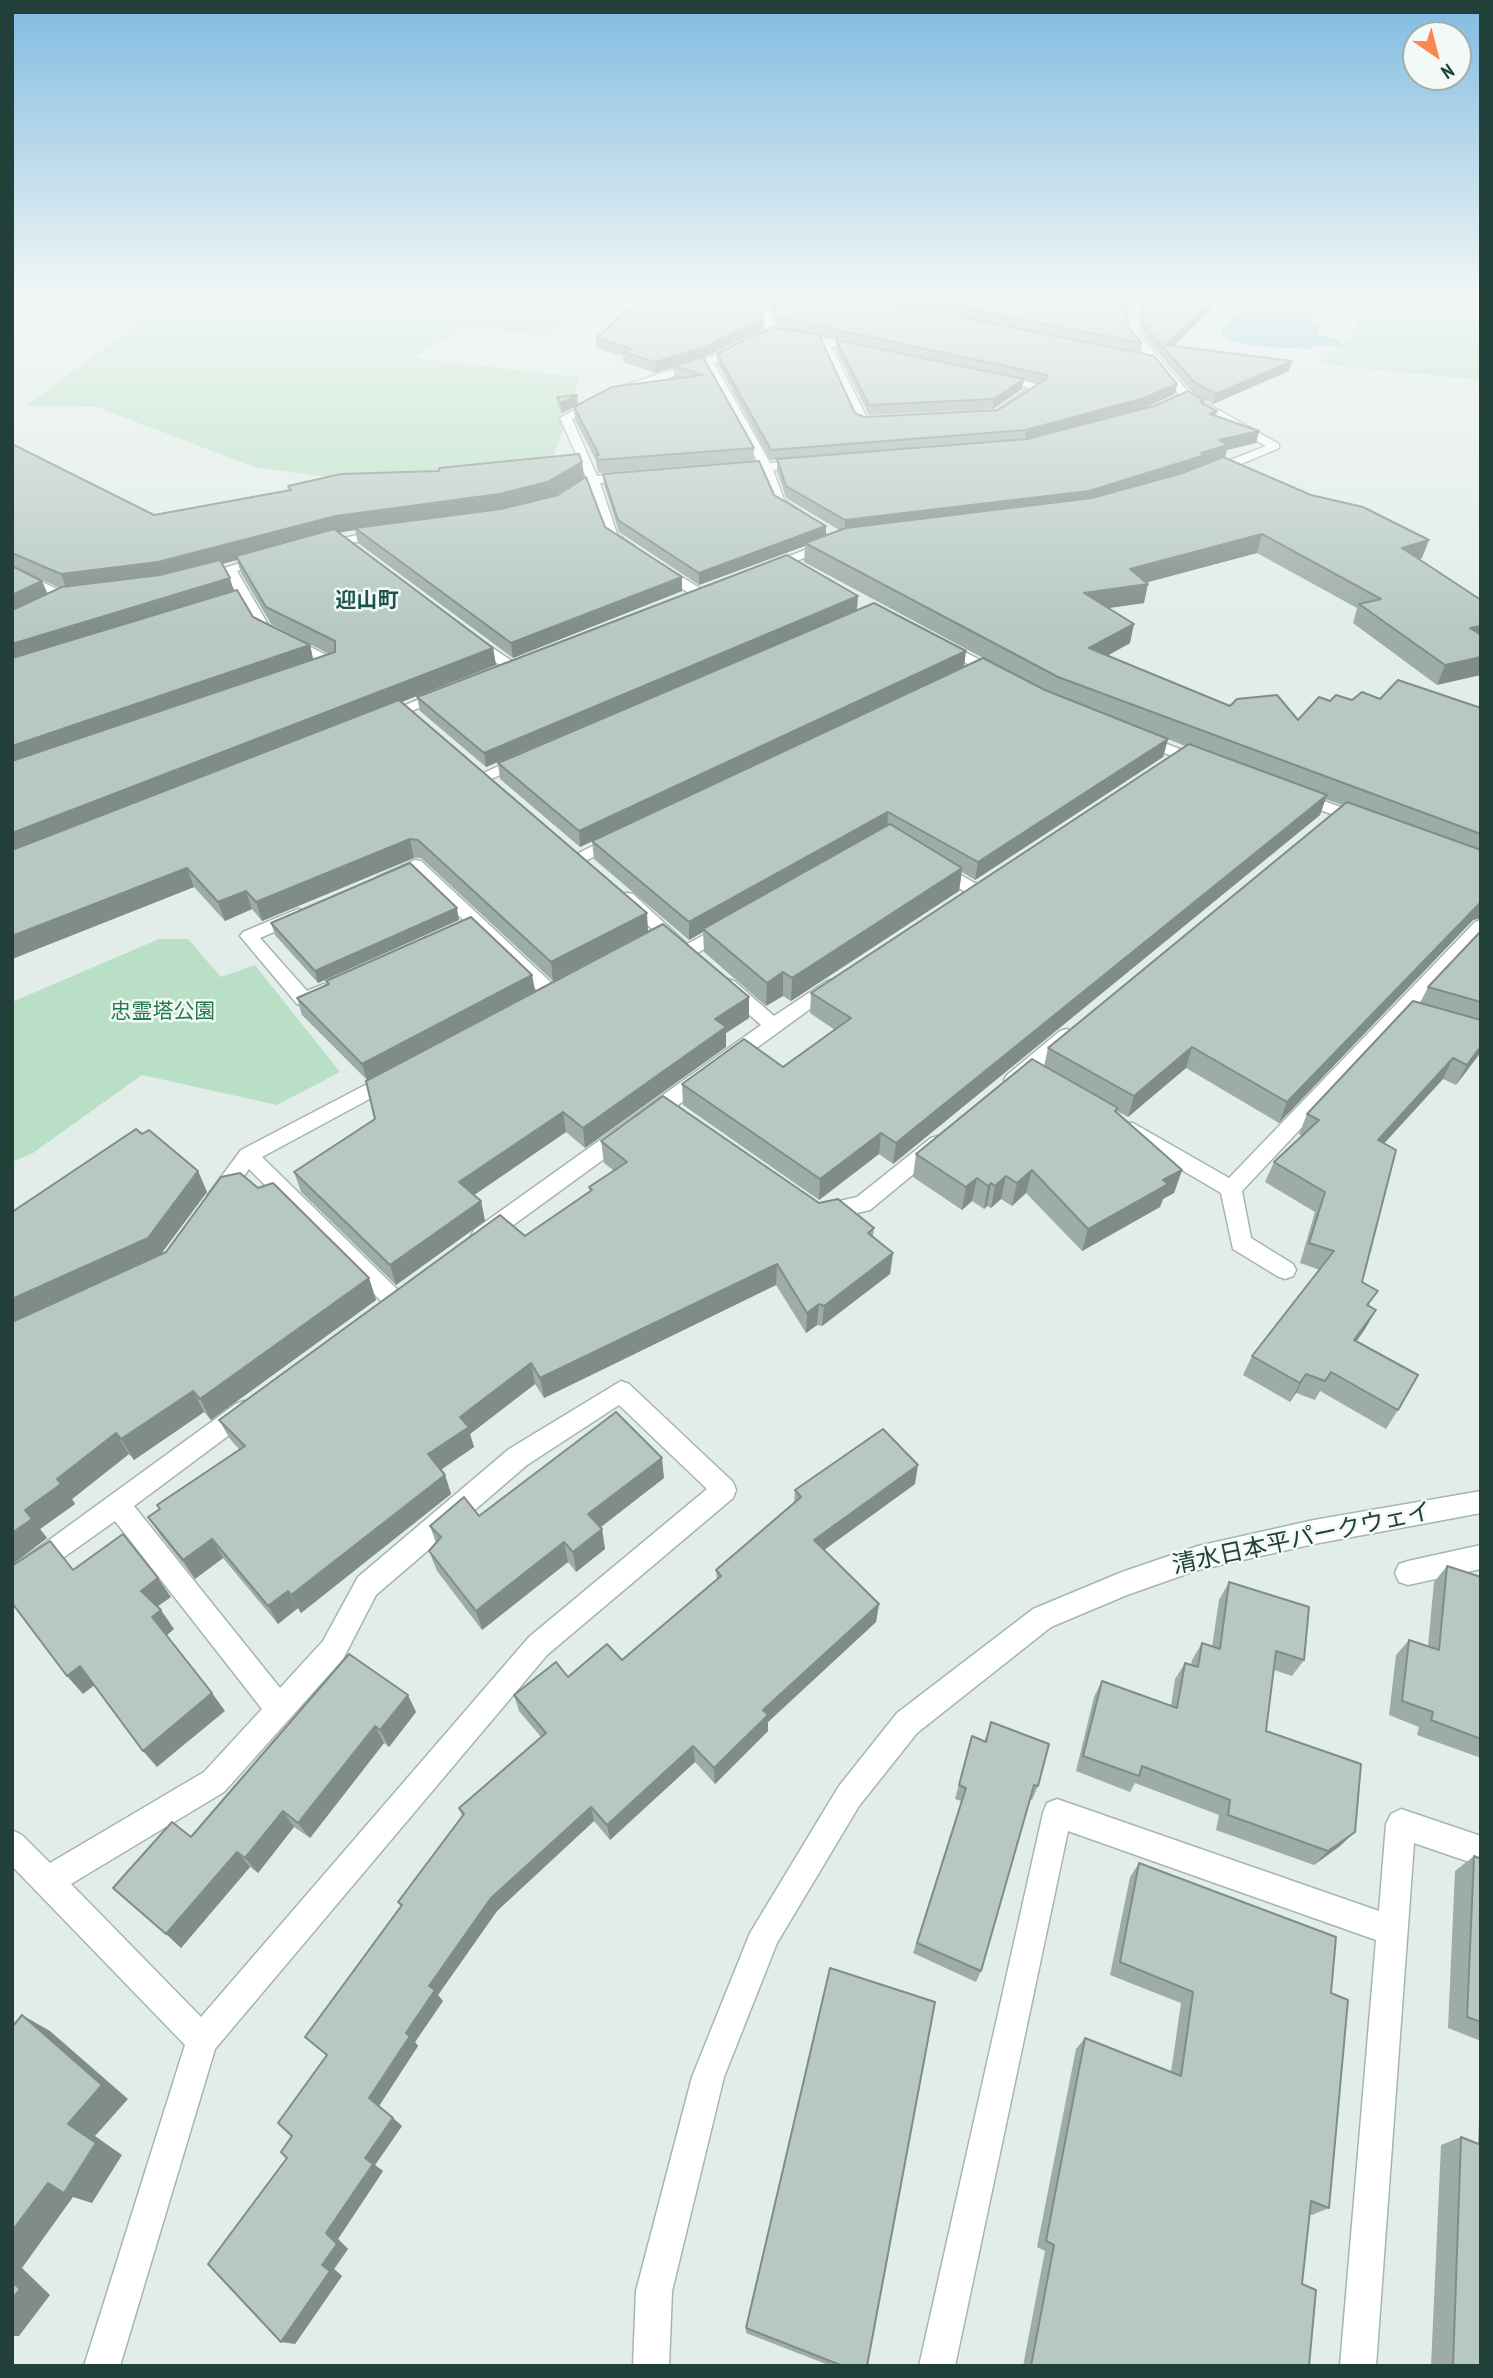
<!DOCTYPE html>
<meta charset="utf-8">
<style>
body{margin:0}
#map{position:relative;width:1493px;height:2378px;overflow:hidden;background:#e2ede9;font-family:"PT Sans Narrow",sans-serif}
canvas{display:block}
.frame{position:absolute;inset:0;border:14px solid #204039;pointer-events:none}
.north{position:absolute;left:1402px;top:21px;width:70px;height:70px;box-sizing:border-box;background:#f3f9f6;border:2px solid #9fafaa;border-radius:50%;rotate:145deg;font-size:19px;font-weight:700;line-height:28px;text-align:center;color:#204039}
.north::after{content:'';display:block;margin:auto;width:24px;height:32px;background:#fe854f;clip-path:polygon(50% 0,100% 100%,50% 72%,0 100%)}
</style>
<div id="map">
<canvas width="1493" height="2378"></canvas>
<div class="frame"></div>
<div class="north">N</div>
</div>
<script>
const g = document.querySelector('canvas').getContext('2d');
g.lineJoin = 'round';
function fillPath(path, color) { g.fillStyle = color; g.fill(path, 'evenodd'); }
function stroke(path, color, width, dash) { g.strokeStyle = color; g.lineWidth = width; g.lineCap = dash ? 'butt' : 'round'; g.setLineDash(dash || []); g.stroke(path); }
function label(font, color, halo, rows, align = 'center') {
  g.font = font + ' "PT Sans Narrow","Noto Sans JP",sans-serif'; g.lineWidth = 5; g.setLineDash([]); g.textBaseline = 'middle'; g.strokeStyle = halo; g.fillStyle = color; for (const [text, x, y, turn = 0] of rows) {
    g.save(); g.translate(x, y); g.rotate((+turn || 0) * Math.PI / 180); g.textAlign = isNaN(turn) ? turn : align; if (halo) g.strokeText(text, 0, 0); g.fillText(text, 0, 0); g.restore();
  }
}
fillPath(new Path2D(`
 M229,297H553L571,321L545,334L463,329L414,358L580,377L551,465L328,477L254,467L97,407L25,406L149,316Z
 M1344,297H1481V380L1319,364L1358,329Z
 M159,939H188L221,977L255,965L340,1072L277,1105L142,1075L33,1153L12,1162V1002Z`), '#b9e0c6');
fillPath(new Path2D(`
 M1250,297L1325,298L1324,303L1309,305L1304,310L1318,317L1310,319L1311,323L1320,326L1317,333L1341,341L1342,347L1314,345L1312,349C1293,348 1229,349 1220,332Z`), '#85c5d7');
const minor = new Path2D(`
 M756,297H766L776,331L714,363L770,463L804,460L810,464L804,468L773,470L784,500L805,514L795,517L775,505L762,471L735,474L729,470L759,464L705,366L620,393L572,419L597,476L630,473L636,477L630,481L600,483L617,534L635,547L624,550L605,536L589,487L570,500L560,497L587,479L560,418L612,389L704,360L766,330Z
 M1145,297H1156L1138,314V334L1190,394L1279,444V448L1213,476H1205V470L1266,446L1182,398L1128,334V313Z
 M824,338L1038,384L1043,387L997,418L863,425L857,422L819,341ZM831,346L1029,388L994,412L867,418Z
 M384,529L388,530V536L319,549L313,545Z
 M827,541L838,544L772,571L760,568Z
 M260,557L271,560L237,571L269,626L338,661V667L315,671V665L321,663L259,632L226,575L198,582L191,578Z
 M659,563L703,590V596H693L654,570L652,567Z
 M12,568L70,595L72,598L60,601L12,577Z
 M473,635L515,663V669H505L468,642V636Z
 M940,640L1003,671L1005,674L998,678L993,677L935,647V641Z
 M443,689L448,690V696L387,721L382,722L375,718Z
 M1139,733L1205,759L1208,762L1200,767L1195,765L1134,741V735Z
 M522,755L527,757V763L489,780L483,782L475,777Z
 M1296,791L1368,817L1370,820L1368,823H1356L1290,799V793Z
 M618,833L626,838L624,842L585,861L579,862L571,857Z
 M415,860L421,861L558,989L560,993L558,997H544L413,872L386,882L377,877Z
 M936,861L982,887L985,891L982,895H970L930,870L928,866L930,862Z
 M627,893L633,894L687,944L721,926H733L736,930L694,955H682L681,948L673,947L621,902L618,898L621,894Z
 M298,909L304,911L307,915L304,919L260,938L307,991L324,984L333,990C326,1000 309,1008 297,1004L240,936L243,932Z
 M1481,920V937L1242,1191L1251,1238L1293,1264L1296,1270L1293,1276L1285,1279L1277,1276L1233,1249L1221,1193L1119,1133L1116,1128L1119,1123H1133L1229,1178L1475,922Z
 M727,979L734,981L774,1016L827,981L834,979L843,985L490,1242L482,1244L474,1242L471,1236L474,1230L761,1025L720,989L718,985Z
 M1067,1029L1077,1036L1074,1041L1021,1085H1007L1004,1080L1007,1075L1060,1031Z
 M394,1070L401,1072L404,1077L401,1082L262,1157L402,1294L405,1300L402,1306L394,1309L386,1306L249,1169C239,1182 229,1208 211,1202L207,1196L241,1150Z
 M938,1136L945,1138L948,1143L945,1148L870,1210L822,1221L814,1219L811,1213L814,1207L857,1197L931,1138Z
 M621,1381L629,1384L733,1482L736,1490L733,1498L547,1655L215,2049L120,2366H84L185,2045L12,1866V1830L22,1835L50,1863L204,1772L262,1709L115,1521L12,1594V1567L236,1404L244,1401L252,1404L256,1411L252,1418L134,1506L280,1688L323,1641L358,1577L509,1449ZM619,1405L707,1489L529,1637L201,2017L71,1884L224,1792L343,1659L376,1595L527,1465Z
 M1481,1545V1569L1408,1585L1399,1582L1395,1573L1399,1564L1408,1561Z
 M1057,1799L1379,1911L1386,1824L1391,1814L1401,1809L1481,1836V1866L1414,1843L1376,2366H1340L1376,1940L1068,1831L955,2366H919L1043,1813L1047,1803Z`);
const tertiary = new Path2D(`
 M1481,1491V1513L1314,1544L1198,1570L1127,1595L1051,1627L917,1733L859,1806L777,1943L724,2077L672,2291L669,2366H633L636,2291L692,2077L750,1933L839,1786L897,1713L1033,1609L1122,1572L1198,1546L1314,1520Z`);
stroke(minor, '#a4b6b1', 3);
stroke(tertiary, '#a4b6b1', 3);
fillPath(minor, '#fff');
fillPath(tertiary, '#fff');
fillPath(new Path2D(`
 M767,297H1141L1130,307L1106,302L1142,343L1140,353L867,299L1177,384L1175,394L1142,409L1204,400V404L1217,411L1216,416L1259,431L1256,443L1227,450L1225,457L1422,558L1419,559L1481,600L1437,685L1353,623L1357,608L1257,553L1146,582L1144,603L1109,608L1130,643L1107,656L1230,706L1298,720L1330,701L1380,699L1481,708V918L1473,920L1279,1123L1186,1068L1128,1117L1117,1111L1116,1112L1182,1170L1174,1193L1163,1199L1160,1207L1082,1251L1026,1193L1012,1206L1001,1199L991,1208L987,1206L984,1209L972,1201L962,1210L913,1177L916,1154L1044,1066L1048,1048L1342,805L1325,799L1320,815L893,1164L879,1154L819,1200L683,1105L682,1084L783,1067L835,1030L810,1013L811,993L1185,746L1168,739L1163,757L975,880L962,872L959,891L791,1001L783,996L766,1006L704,952L703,932L689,940L594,859L592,841L580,847L500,779L498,763L964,667L983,658L804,562L805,546L699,585L619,532L604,485L603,474L774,495L826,535L839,530L786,498L777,471V460H770L718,364L717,354L806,333L777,327ZM819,336L882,350L836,340V350L869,415L993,409L1022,389L1024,381L1038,384L998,410L864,417L855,413Z
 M1217,304L1174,346L1289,371L1213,404L1192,392L1141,333V315L1142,305Z
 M763,319V329L704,357L754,448V461L599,473L597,468L596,461L575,420L574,407L674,379V367L655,373L623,362V356L596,348V338Z
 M557,397L578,405L562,413L558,407Z
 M12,444L154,515L289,491L288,486L439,471L582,462L584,478L552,497L605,527L682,577V591L513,658L358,543L355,530L339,533L493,648L496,665L401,702L648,931L749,1018L726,1033V1047L585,1148L566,1132L474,1195L481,1201L485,1221L396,1285L301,1192L294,1172L375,1119L367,1080L302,1015L297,998L327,985L326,981L532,975L535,991L626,943L553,981L421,858H414L262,921L252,909L225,921L194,887L12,959ZM237,560L241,573L271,624L329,654L313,659L310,645L253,617L234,591L222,564ZM38,578L60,588L48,594L42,581Z
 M857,610L486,767L420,711L417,697Z
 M459,920L318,983L275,935L271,923Z
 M1481,931V1052L1456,1085L1443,1079L1384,1143L1362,1282L1370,1306L1376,1310L1365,1329L1356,1342L1398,1410L1386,1429L1320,1391L1315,1400L1296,1393L1290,1402L1243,1375L1252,1356L1320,1270L1300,1263L1315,1212L1265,1182L1274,1162L1302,1136L1299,1134L1307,1114L1420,1003L1428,987Z
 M142,1134L198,1171L207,1192L160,1255L166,1252L258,1188L369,1278L376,1300L211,1420L204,1412L134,1460L129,1454L72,1499L75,1504L40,1529L47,1538L12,1565Z
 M601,1141L819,1203L874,1228L873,1236L893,1253L890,1274L822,1326L817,1325L806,1333L776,1285L544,1398L535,1384L470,1434L474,1447L441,1470L445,1475L451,1494L301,1613L298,1608L278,1624L223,1558L195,1579L161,1536L148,1517L239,1449L230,1439L219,1420L525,1236L590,1191L589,1187L614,1171L604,1163Z
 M664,1478L600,1527L602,1529L605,1549L576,1572L568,1562L482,1630L437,1571L429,1551L436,1543L430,1526Z
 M915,1484L824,1550L879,1604L876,1622L768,1722V1731L715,1784L695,1762L610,1840L594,1821L497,1911L438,1995L443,2001L415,2042L418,2046L379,2106L402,2126L375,2165L383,2171L338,2239L348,2249L334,2269L342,2276L295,2344L287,2158L292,2136L327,2055L305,2037L401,1907L398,1902L462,1816L459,1808L541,1737L519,1711L514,1695L622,1660L717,1580L716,1570L794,1503L795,1490Z
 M1447,1566L1481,1577V1758L1417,1735L1419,1727L1389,1715L1396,1655L1409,1640L1428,1646L1434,1582Z
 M1229,1582L1304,1660L1292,1676L1274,1670L1266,1731L1340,1846L1314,1865L1216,1830L1219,1815L1135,1783L1130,1792L1076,1771L1094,1697L1102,1681L1171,1706L1175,1679L1185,1663L1191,1665L1192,1660L1202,1643L1212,1647L1219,1600Z
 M349,1654L416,1712L389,1747L384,1743L310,1838L294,1827L258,1873L250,1867L181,1948L191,1837Z
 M991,1722L1038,1786L1032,1800L1030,1799L981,1971L976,1982L913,1953L961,1801L955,1799L972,1736L984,1742Z
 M1474,1856L1481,1859V2041L1448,2028L1455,1871Z
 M1139,1863L1331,1993L1329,2208L1312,2215L1309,2214L1302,2284L1309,2366H1023L1045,2251L1037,2247L1076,2049L1085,2038L1171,2072L1181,2003L1110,1975L1130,1877Z
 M1481,2070V2366H1431L1441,2145L1461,2137L1478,2143Z
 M746,2328L867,2366H831L746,2333Z`), '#9daca7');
fillPath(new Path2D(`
 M1141,297L1130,307L1132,298Z
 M1216,297H1218L1217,304L1168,352L1166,345Z
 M763,319V329L703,358L655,373V362Z
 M1292,361L1289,371L1213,404L1216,394Z
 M1024,379L1022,389L993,409L994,399Z
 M1177,384L1175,394L1142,409L1025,440L1026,430Z
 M577,395L578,405L562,413L561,403Z
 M1259,431L1256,443L1227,450L1225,457L1203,464L1202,468L1086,503L845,533V520L1201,453L1219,440Z
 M582,462L584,478L549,499L501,510L355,528V530L340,532L239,559L236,556L237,560L164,579L67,591L61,574Z
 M826,526V538L805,543V546L699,585V573Z
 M1262,534L1257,553L1130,587L1148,584L1144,603L1080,612L1084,593L1130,569Z
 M1429,540L1422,558L1396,567L1402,548Z
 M682,577V591L513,658L511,643Z
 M230,578L235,595L12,664V644Z
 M42,581L49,598L12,616V595Z
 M858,596L857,610L486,767L484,753Z
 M1134,624L1130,643L1085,668L1089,648Z
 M1481,626V643L1470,628Z
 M310,645L314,663L12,767V746Z
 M493,648L496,665L12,855V833Z
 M966,651L964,667L580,847L579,831Z
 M1481,657V675L1437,685L1445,665Z
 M1168,739L1163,757L975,880L978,862Z
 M1327,795L1320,815L893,1164L896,1143Z
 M888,812L887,830L703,929V932L689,940V922Z
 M410,839L414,858L262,921L256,902Z
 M187,868L194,887L12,959V936Z
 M962,868L959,891L791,1001L792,978Z
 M246,891L252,909L225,921L218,902Z
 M1481,902V918L1473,920L1279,1123L1287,1102Z
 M457,908L459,920L318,983L315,971Z
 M647,913L648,931L553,981L551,962Z
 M783,972V996L766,1006L767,983Z
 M532,975L535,991L367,1080L362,1064Z
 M749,997V1018L726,1033V1047L585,1148L583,1128L715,1019Z
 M1481,1046V1052L1456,1085L1467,1065Z
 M1192,1047L1186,1068L1128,1117L1134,1096Z
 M1453,1058L1443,1079L1369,1160L1378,1140Z
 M563,1112L566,1132L464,1202L459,1182Z
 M881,1133L879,1154L819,1200L820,1179Z
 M1032,1170L1026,1193L1012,1206L1017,1183Z
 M1182,1170L1174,1193L1163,1199L1160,1207L1082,1251L1088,1229L1163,1180Z
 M198,1171L207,1192L158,1258L12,1325V1299Z
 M1006,1176L1001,1199L991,1208L995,1186Z
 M977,1178L972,1201L962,1210L966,1187Z
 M991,1183L987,1206L984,1209L988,1186Z
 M481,1201L485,1221L396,1285L390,1265Z
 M893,1253L890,1274L822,1326L824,1306Z
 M777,1264L776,1285L544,1398L540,1378Z
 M369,1278L376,1300L211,1420L200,1399Z
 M819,1304L817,1325L806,1333L807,1313Z
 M1376,1310L1365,1329L1343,1360L1354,1340Z
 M531,1363L535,1384L470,1434L474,1447L434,1474L428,1454L460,1417Z
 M1306,1374L1296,1393L1290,1402L1300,1383Z
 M193,1391L204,1412L134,1460L121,1439Z
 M116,1433L129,1454L72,1499L75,1504L40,1529L47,1538L12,1565V1533L25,1510L57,1479Z
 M662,1458L664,1478L592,1534L588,1514Z
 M918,1465L915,1484L813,1558L814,1540Z
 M445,1475L451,1494L301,1613L291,1595Z
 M602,1529L605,1549L576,1572L573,1552Z
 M212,1539L223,1558L195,1579L183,1560Z
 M564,1542L568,1562L482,1630L476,1611Z
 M158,1578L171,1597L154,1609L141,1591Z
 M288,1591L298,1608L278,1624L268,1606Z
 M879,1604L876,1622L768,1722V1731L715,1784L714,1768L763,1710Z
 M161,1610L174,1629L166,1636L152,1617Z
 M80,1666L96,1684L83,1694L67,1676Z
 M212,1693L225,1711L157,1767L143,1751Z
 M408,1695L416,1712L389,1747L380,1730Z
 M375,1726L384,1743L310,1838L298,1823Z
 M693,1746L695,1762L610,1840L607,1825Z
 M591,1807L594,1821L497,1911L438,1995L443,2001L415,2042L418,2046L379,2106L369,2098L406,2033L429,1986L491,1898Z
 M283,1811L294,1827L258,1873L245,1858Z
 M1355,1832L1340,1846L1314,1865L1328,1851Z
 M237,1852L250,1867L181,1948L166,1934Z
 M22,2015L50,2031L128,2099L95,2136L122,2155L92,2203L73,2197L22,2268L50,2295L19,2336H12V2231L48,2183L68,2124Z
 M393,2118L402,2126L375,2165L383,2171L338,2239L348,2249L334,2269L342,2276L295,2344L281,2342L322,2265L326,2233L365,2158Z`), '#808c88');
const building = new Path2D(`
 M642,297H756L763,319L703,348L655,362L623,352L632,349L596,338Z
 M770,297H859L1154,356L1177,384L1144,398L1026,430L771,450L717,354L773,327L819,335L855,413L864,417L998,410L1046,379L1047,375L777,317Z
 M908,297H1086L1127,307L1128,326L1142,343Z
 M1151,297H1216L1166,345L1292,361L1216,394L1194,382L1142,323V305Z
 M836,340L1024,379L994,399L869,405Z
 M703,357L754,448L598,460L596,455H599L574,407L612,387L703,375L674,366Z
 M1188,391L1204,400L1200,402L1217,411L1210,414L1259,431L1219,440L1228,445L1201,453L1205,455L1089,491L845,520L786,486L777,459L1027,439L1154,406Z
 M577,395L561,403L557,397Z
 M12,444L154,515L291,490L288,486L341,474L439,471V468L579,454L582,462L547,482L499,494L336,516L158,562L61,574L12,553Z
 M1223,457L1311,495L1363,507L1429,540L1402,548L1481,600V626L1470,628L1481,635V657L1445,665L1359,604L1381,599L1262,534L1130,569L1148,584L1084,593L1134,624L1089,648L1230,706L1237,699L1277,695L1298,720L1319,697L1330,701L1336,695L1352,700L1362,692L1380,699L1398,680L1481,708V834L1058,677L805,543L846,528L1092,498L1183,473Z
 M759,461L774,495L826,526L699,573L618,520L603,474Z
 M586,477L605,527L682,577L511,643L355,528L501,509L558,495Z
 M334,529L493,648L12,833V761L335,652V641L266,607L236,556Z
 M787,555L858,596L484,753L417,697Z
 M220,560L230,578L12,644V610L62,587L160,575Z
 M12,566L42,581L12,595Z
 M237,590L253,617L310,645L12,746V658Z
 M874,603L966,651L579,831L498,763Z
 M983,658L1045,690L1168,739L978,862L888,812L689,922L592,841Z
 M399,700L647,913L551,962L418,840L410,839L256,902L246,891L218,902L187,868L12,936V850Z
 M1189,744L1327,795L896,1143L881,1133L820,1179L682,1084L744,1039L783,1067L851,1018L811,993Z
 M1347,802L1481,850V902L1287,1102L1192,1047L1134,1096L1048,1048Z
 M890,824L962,868L792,978L783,972L767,983L703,929Z
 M410,863L457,908L315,971L271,923Z
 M471,917L532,975L362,1064L297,998L329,984L326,981Z
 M663,924L749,997L715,1019L726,1027L583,1128L563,1112L459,1182L481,1201L390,1265L294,1172L375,1119L366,1081Z
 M1481,931V1002L1428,987Z
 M1413,1001L1481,1020V1046L1467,1065L1453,1058L1378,1140L1396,1150L1362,1282L1378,1291L1367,1305L1376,1310L1354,1340L1418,1375L1398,1410L1331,1372L1325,1381L1306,1374L1300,1383L1252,1356L1334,1251L1309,1243L1325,1192L1274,1162L1319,1120L1307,1114Z
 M1032,1059L1118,1108L1115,1111L1182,1170L1163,1180L1168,1184L1088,1229L1032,1170L1017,1183L1006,1176L995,1186L991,1183L988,1186L977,1178L966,1187L916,1154Z
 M663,1096L819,1203L838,1199L874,1228L868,1233L893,1253L824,1306L819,1304L807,1313L777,1264L540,1378L531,1363L460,1417L469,1427L428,1454L445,1475L291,1595L288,1591L268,1606L212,1539L183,1560L148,1517L160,1509L157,1505L245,1446L219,1420L500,1215L525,1236L592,1190L589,1187L627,1162L601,1141Z
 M136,1129L142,1134L149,1130L198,1171L148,1238L12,1299V1212Z
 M240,1173L258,1188L273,1183L369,1278L200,1399L193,1391L121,1439L116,1433L57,1479L61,1484L25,1510L32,1519L12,1533V1322L166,1252L221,1177Z
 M616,1412L662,1458L588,1514L602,1529L573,1552L564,1542L476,1611L429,1551L441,1537L430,1526L464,1497L479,1516Z
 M883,1429L918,1465L814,1540L879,1604L763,1710L768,1715L714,1768L693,1746L607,1825L591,1807L491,1898L429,1986L435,1990L406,2033L410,2036L369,2098L393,2118L365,2158L373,2164L326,2233L337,2244L322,2265L330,2271L281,2342L208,2264L287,2158L281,2152L292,2136L278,2123L327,2055L305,2037L402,1905L398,1902L464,1814L459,1808L546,1733L514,1695L556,1662L568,1677L607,1644L622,1660L721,1576L716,1570L801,1497L795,1490Z
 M123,1534L158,1578L141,1591L161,1610L152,1617L212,1693L143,1751L80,1666L67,1676L12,1603V1566L50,1541L73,1570Z
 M1447,1566L1481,1577V1739L1431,1720L1433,1712L1402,1701L1409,1640L1439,1650Z
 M1229,1582L1309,1607L1304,1660L1276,1651L1266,1731L1361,1764L1355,1832L1328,1851L1228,1815L1230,1800L1142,1766L1139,1776L1083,1756L1102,1681L1177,1708L1185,1663L1198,1667L1202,1643L1220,1649Z
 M349,1654L408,1695L380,1730L375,1726L298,1823L283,1811L245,1858L237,1852L166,1934L113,1888L172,1822L191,1837Z
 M991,1722L1049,1744L1038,1786L1034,1785L981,1971L917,1943L966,1788L959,1785L972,1736L986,1742Z
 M1474,1856L1481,1859V2022L1467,2017Z
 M1139,1863L1336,1937L1331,1993L1348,2000L1329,2208L1311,2201L1302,2284L1316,2290L1309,2366H1031L1054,2245L1046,2241L1085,2038L1181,2076L1193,1992L1120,1962Z
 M830,1968L935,2002L867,2366H843L746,2328Z
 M22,2015L102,2085L68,2124L96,2143L64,2193L48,2183L12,2231V2027Z
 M1461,2137L1481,2145V2366H1453Z
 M12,2282L20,2289L12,2299Z`);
fillPath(building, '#b7c8c2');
stroke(building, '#808c88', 2);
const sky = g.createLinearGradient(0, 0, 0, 630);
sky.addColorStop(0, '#80bbe1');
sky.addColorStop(0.47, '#f2f7f5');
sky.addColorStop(1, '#f2f7f500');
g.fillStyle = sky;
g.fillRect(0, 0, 1493, 630);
label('bold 21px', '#1a544a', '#f3f9f6', [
 ["迎山町",367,601]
]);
label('21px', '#267b4c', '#f3f9f6', [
 ["忠霊塔公園",163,1012]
]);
label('24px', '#204039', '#f3f9f6', [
 ["清水日本平パークウェイ",1302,1539,-12]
]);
</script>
